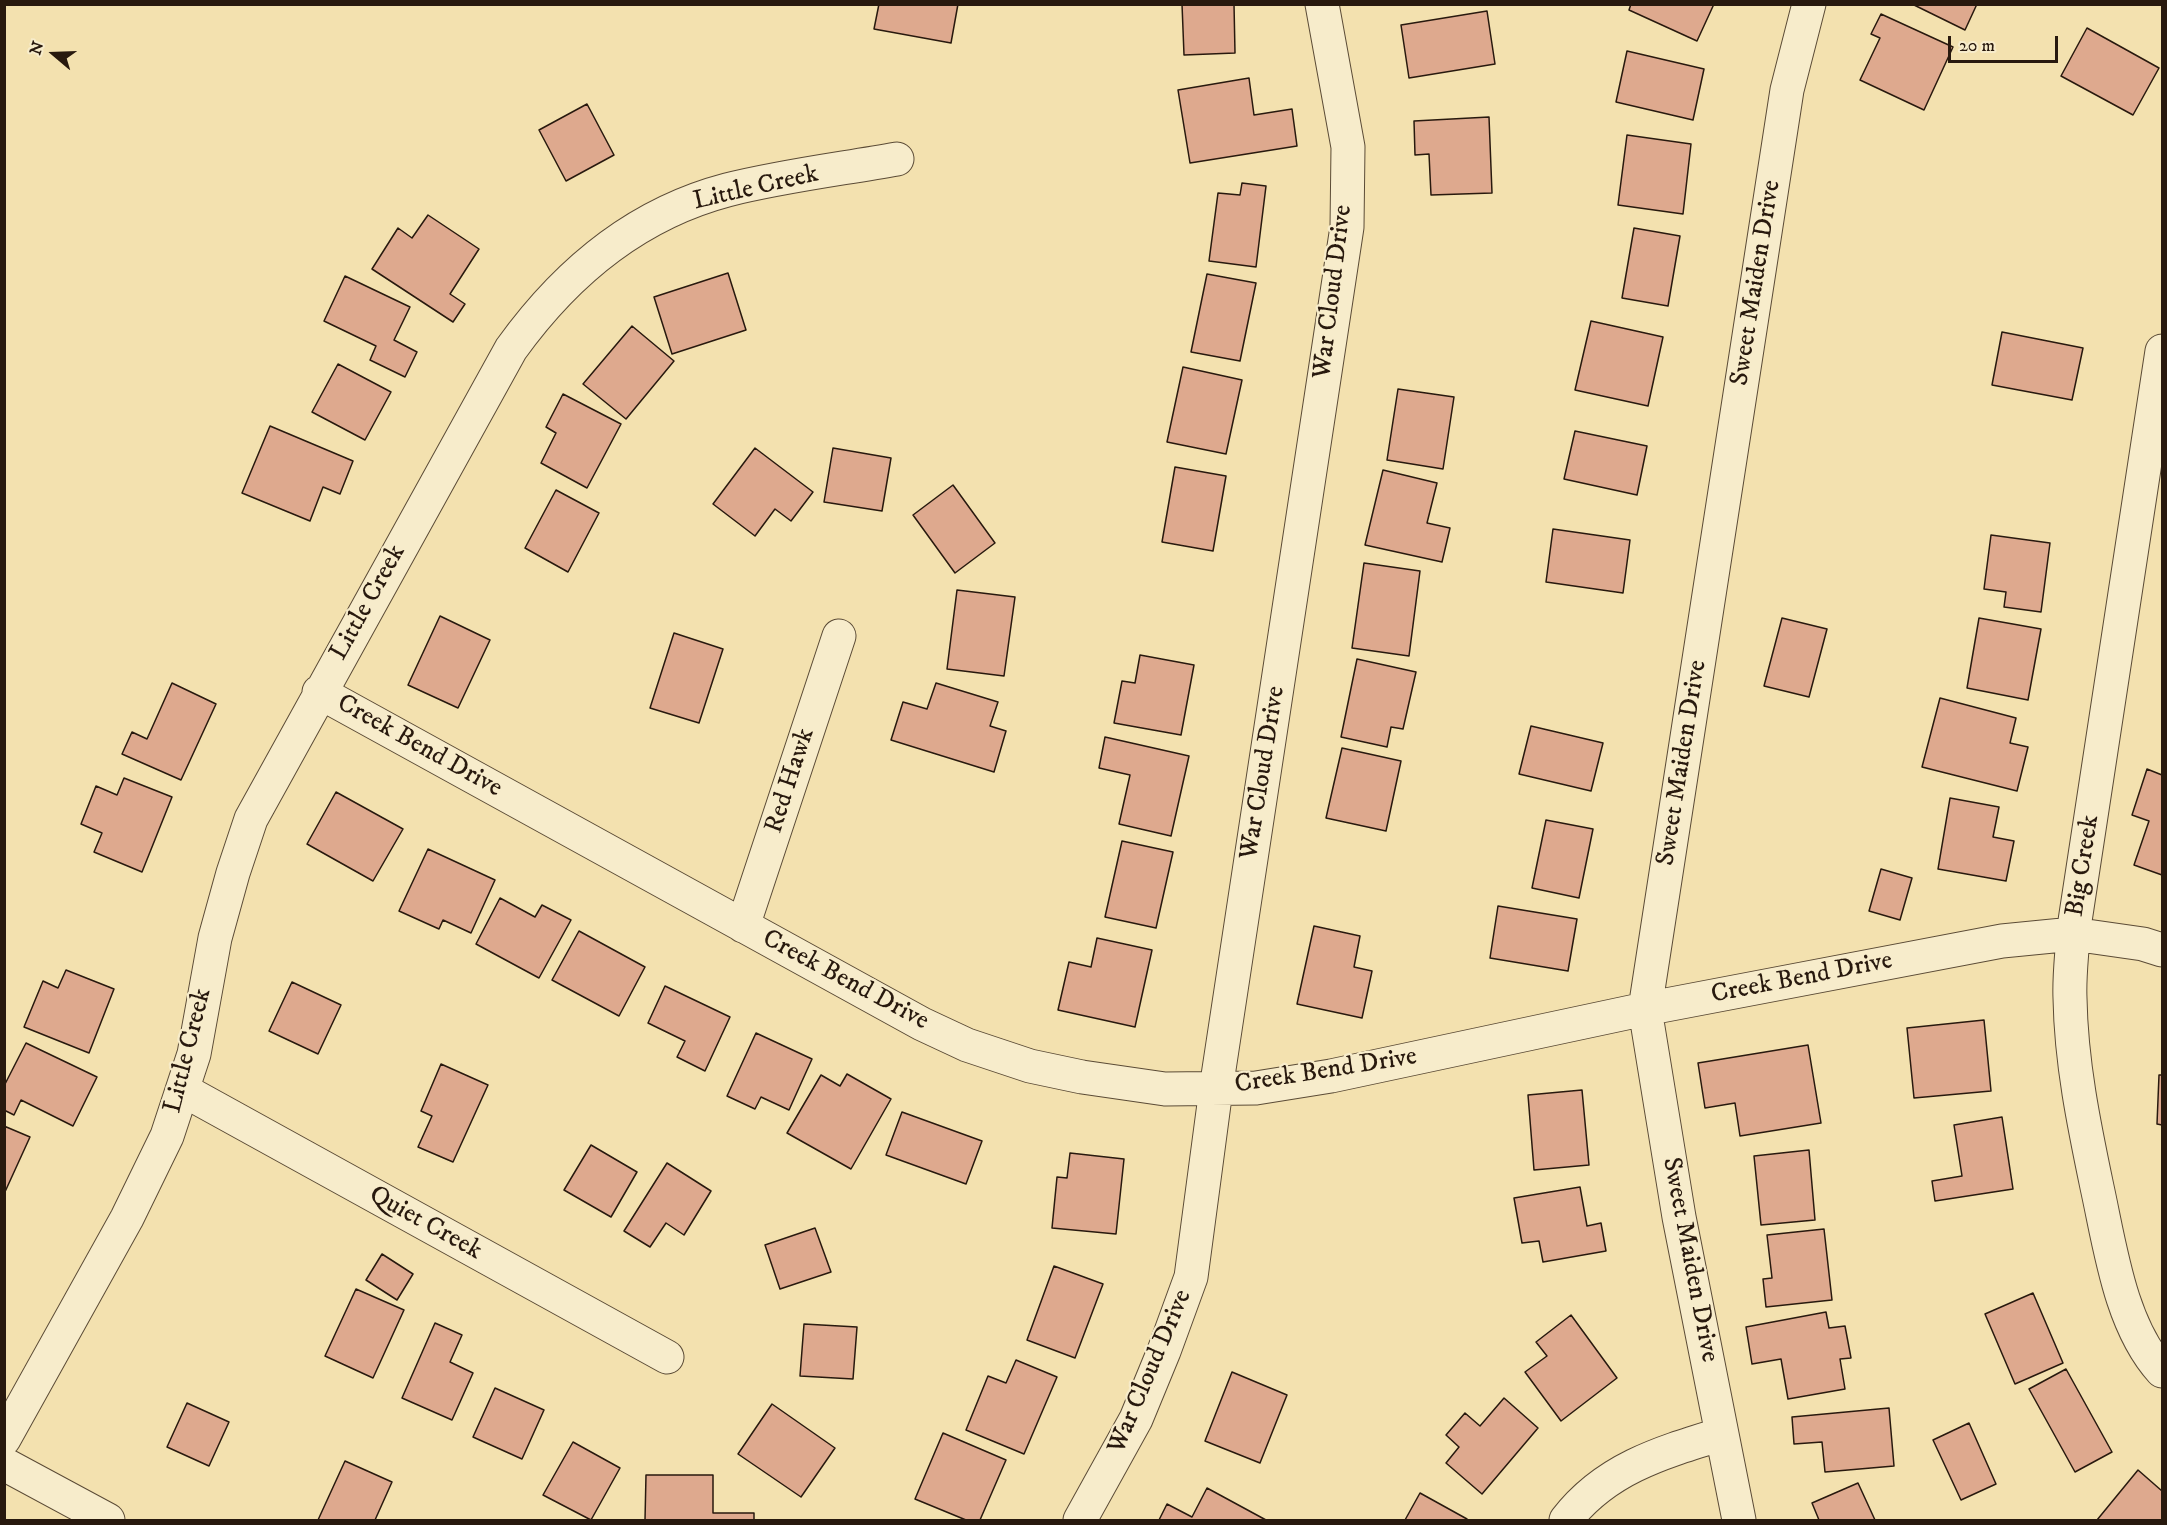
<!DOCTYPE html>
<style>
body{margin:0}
#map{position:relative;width:2167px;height:1525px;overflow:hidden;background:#f3e1af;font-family:"IM FELL DW Pica",serif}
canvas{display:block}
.frame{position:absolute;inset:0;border:6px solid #28190e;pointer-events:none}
.north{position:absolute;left:24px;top:24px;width:60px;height:60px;-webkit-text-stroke:4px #f7eccb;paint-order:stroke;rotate:289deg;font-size:16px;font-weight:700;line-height:24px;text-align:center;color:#28190e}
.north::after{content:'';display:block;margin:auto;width:21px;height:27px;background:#28190e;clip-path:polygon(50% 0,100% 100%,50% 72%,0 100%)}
.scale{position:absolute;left:1948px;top:36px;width:110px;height:27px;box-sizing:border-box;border:3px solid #28190e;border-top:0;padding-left:8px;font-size:18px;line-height:21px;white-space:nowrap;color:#28190e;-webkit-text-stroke:4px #f7eccb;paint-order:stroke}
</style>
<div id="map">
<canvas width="2167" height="1525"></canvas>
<div class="frame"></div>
<div class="north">N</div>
<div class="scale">20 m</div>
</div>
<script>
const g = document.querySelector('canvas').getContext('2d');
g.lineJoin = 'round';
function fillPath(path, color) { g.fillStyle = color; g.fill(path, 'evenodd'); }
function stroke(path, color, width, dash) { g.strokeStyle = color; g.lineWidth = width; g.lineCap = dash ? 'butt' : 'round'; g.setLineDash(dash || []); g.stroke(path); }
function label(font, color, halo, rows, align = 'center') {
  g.font = font + ' "IM FELL DW Pica",serif'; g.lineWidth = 4.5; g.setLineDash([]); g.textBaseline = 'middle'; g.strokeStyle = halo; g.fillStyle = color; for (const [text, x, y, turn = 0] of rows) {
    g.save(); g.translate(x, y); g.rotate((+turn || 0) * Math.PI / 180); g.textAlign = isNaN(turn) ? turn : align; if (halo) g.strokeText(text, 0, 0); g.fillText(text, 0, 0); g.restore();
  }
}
const building = new Path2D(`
 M879,4H958L951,43L874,29Z
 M1182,4H1234L1235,53L1184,55Z
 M1631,4H1714L1697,41L1629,10Z
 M1912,4H1977L1965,30Z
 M1487,11L1495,64L1409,78L1401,25Z
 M1881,14L1953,47L1924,110L1860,80L1880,38L1871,34Z
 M2087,28L2159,68L2133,115L2061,76Z
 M1627,51L1704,69L1693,120L1616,102Z
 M1249,78L1254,115L1292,109L1297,146L1190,163L1178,90Z
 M587,104L614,155L566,181L539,130Z
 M1489,117L1492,193L1431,195L1429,154L1415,155L1414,121Z
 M1627,135L1691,144L1683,214L1618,205Z
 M1242,183L1266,186L1256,267L1209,261L1218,193L1240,195Z
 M428,215L479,249L450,294L465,304L453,322L372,269L398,228L412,238Z
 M1634,228L1680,236L1668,306L1622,298Z
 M728,273L746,330L672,354L654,297Z
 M1207,274L1256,283L1240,361L1191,352Z
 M345,276L410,307L394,340L417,352L405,377L370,360L376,346L324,321Z
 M1591,321L1663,337L1648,406L1575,390Z
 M632,326L674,361L626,419L583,384Z
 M2002,332L2083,348L2072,400L1992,385Z
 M338,364L391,392L365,440L312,412Z
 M1183,367L1242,380L1226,454L1167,442Z
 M1398,389L1454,397L1443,469L1387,460Z
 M563,394L621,424L587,488L541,463L556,433L546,427Z
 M270,426L353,461L340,494L323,487L310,521L242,493Z
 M1575,431L1647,446L1637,495L1564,479Z
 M755,448L813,492L791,521L775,509L755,536L713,504Z
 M833,448L891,458L882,511L824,502Z
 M1175,467L1226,476L1213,551L1162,542Z
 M1383,470L1437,483L1427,523L1450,528L1442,562L1365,545Z
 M953,485L995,543L955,573L913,515Z
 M556,490L599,513L568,572L525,548Z
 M1553,529L1630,540L1623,593L1546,582Z
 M1991,535L2050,543L2041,612L2004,607L2006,592L1984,589Z
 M1364,563L1420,571L1409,656L1352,648Z
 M957,590L1015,597L1004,676L947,669Z
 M440,616L490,640L458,708L408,685Z
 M1782,618L1827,629L1809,697L1764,686Z
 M1979,618L2041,629L2028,700L1967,688Z
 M674,633L723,649L699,723L650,708Z
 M1140,655L1194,665L1181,735L1114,723L1122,681L1135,683Z
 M1357,659L1416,672L1403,729L1391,727L1387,747L1341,737Z
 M172,683L216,704L181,780L122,754L132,732L147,739Z
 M936,683L998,702L990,726L1006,731L994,772L891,740L903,702L927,709Z
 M1940,698L2016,718L2010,743L2028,747L2017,791L1922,767Z
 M1531,726L1603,743L1591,791L1519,774Z
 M1105,737L1189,756L1171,836L1119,824L1130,775L1099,768Z
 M1342,748L1401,761L1386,831L1326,818Z
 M2147,769L2162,775V875L2134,865L2149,821L2132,815Z
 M124,778L172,797L142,872L94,852L102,833L81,824L96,786L117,795Z
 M336,792L403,829L373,881L307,844Z
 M1950,798L1999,807L1993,837L2014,841L2006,881L1938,869Z
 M1546,820L1593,829L1579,898L1532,888Z
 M1122,841L1173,852L1156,928L1105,917Z
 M428,849L495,880L471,933L443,920L439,929L399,911Z
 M1881,869L1912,878L1900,920L1869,911Z
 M500,898L535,917L542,905L571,920L539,978L476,944Z
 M1498,906L1577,919L1568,971L1490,958Z
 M1314,926L1360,936L1354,967L1372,971L1362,1018L1297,1004Z
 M579,931L645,967L619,1016L552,980Z
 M1097,938L1152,950L1135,1027L1058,1010L1069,962L1091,967Z
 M66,970L114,989L89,1053L24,1027L43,981L58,988Z
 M292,982L341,1005L318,1054L269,1031Z
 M665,986L730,1017L705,1071L677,1057L685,1041L648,1023Z
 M1984,1020L1991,1091L1914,1098L1907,1028Z
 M756,1033L812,1059L789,1110L761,1097L755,1109L727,1096Z
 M26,1043L97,1077L73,1126L21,1100L14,1115L4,1110V1086Z
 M1808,1045L1821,1123L1740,1136L1735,1103L1705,1108L1698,1063Z
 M441,1064L488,1085L453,1162L418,1147L432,1116L421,1111Z
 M847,1074L891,1099L851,1169L787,1133L821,1075L840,1086Z
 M2159,1075H2162V1125L2157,1124Z
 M1582,1090L1589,1165L1534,1170L1528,1095Z
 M902,1112L982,1141L966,1184L886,1155Z
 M2002,1117L2013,1189L1935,1201L1932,1181L1962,1176L1954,1125Z
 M4,1126L30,1137L4,1194Z
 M591,1145L637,1172L611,1217L564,1190Z
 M1809,1150L1815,1220L1761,1225L1754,1156Z
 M1070,1153L1124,1159L1116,1234L1052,1228L1057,1177L1067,1178Z
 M667,1163L711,1191L684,1235L666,1223L650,1247L624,1231Z
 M1580,1187L1587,1226L1601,1223L1606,1251L1543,1262L1539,1241L1522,1243L1514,1198Z
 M815,1228L831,1272L780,1289L765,1245Z
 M1824,1229L1832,1300L1766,1307L1763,1279L1772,1278L1767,1235Z
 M382,1254L413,1274L397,1300L366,1280Z
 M1054,1266L1103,1284L1075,1358L1027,1340Z
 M356,1289L404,1310L373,1378L325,1356Z
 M2033,1293L2063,1363L2015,1384L1985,1314Z
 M1826,1312L1829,1328L1845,1326L1851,1358L1840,1359L1845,1389L1788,1399L1781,1359L1752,1364L1746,1327Z
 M1571,1315L1617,1378L1561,1421L1525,1372L1547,1356L1536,1342Z
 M435,1323L462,1335L450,1362L473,1373L452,1420L402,1398Z
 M804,1324L857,1327L853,1379L800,1376Z
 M1016,1360L1057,1377L1024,1454L966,1430L988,1376L1006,1383Z
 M2066,1369L2112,1452L2075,1472L2029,1389Z
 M1232,1372L1287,1395L1260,1463L1205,1441Z
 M495,1388L544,1410L522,1459L473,1437Z
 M1504,1398L1538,1428L1482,1494L1446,1463L1459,1447L1446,1435L1465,1413L1480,1426Z
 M187,1403L229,1422L209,1466L167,1447Z
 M772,1404L835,1448L801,1497L738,1454Z
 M1889,1408L1894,1466L1825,1472L1822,1442L1794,1444L1792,1417Z
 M1969,1423L1996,1484L1961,1500L1933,1440Z
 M943,1433L1006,1460L980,1520H966L915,1499Z
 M573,1442L620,1468L591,1520L543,1495Z
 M345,1461L392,1482L375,1520H318Z
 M2138,1470L2162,1491V1520H2097Z
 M646,1475H713V1513H754V1520H645Z
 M1858,1483L1875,1520H1819L1812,1503Z
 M1207,1488L1266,1520H1159L1167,1504L1192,1517Z
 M1420,1493L1467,1519L1466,1520H1405Z`);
fillPath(building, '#dea98e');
stroke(building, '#28190e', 1.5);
const minor = new Path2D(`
 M2162,351L2073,934C2072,955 2069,977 2070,998C2071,1062 2084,1125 2097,1187C2110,1246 2120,1325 2162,1371
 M319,692L922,1024L967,1045L1030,1066L1082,1077L1165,1089L1256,1088L1331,1076L1645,1009L2002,941L2073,934L2143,944L2162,950
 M743,926L839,636
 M183,1090L667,1357
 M4,1439L127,1218L167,1136L194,1054L215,938L233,873L251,819L511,349C565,274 636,214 727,190C782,176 841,169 897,159
 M4,1464L108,1520
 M1080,1520L1136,1419L1164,1351L1191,1277L1216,1089L1347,227L1348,147L1322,4
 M1566,1520C1606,1468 1663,1452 1722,1434
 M1739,1520L1679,1217L1645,1009L1787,90L1809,4`);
stroke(minor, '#5b4b36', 35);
stroke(minor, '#f7eccb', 33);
label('26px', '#28190e', '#f7eccb', [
 ["Little Creek",756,189,-13],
 ["Sweet Maiden Drive",1757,283,-81],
 ["War Cloud Drive",1334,292,-83],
 ["Little Creek",369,603,-61],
 ["Creek Bend Drive",419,747,29],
 ["Sweet Maiden Drive",1683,763,-81],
 ["War Cloud Drive",1264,773,-81],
 ["Red Hawk",791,781,-72],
 ["Big Creek",2084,866,-81],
 ["Creek Bend Drive",1802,979,-11],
 ["Creek Bend Drive",845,981,28],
 ["Little Creek",189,1051,-76],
 ["Creek Bend Drive",1326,1072,-9],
 ["Quiet Creek",425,1224,29],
 ["Sweet Maiden Drive",1689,1260,79],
 ["War Cloud Drive",1151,1372,-67]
]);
</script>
